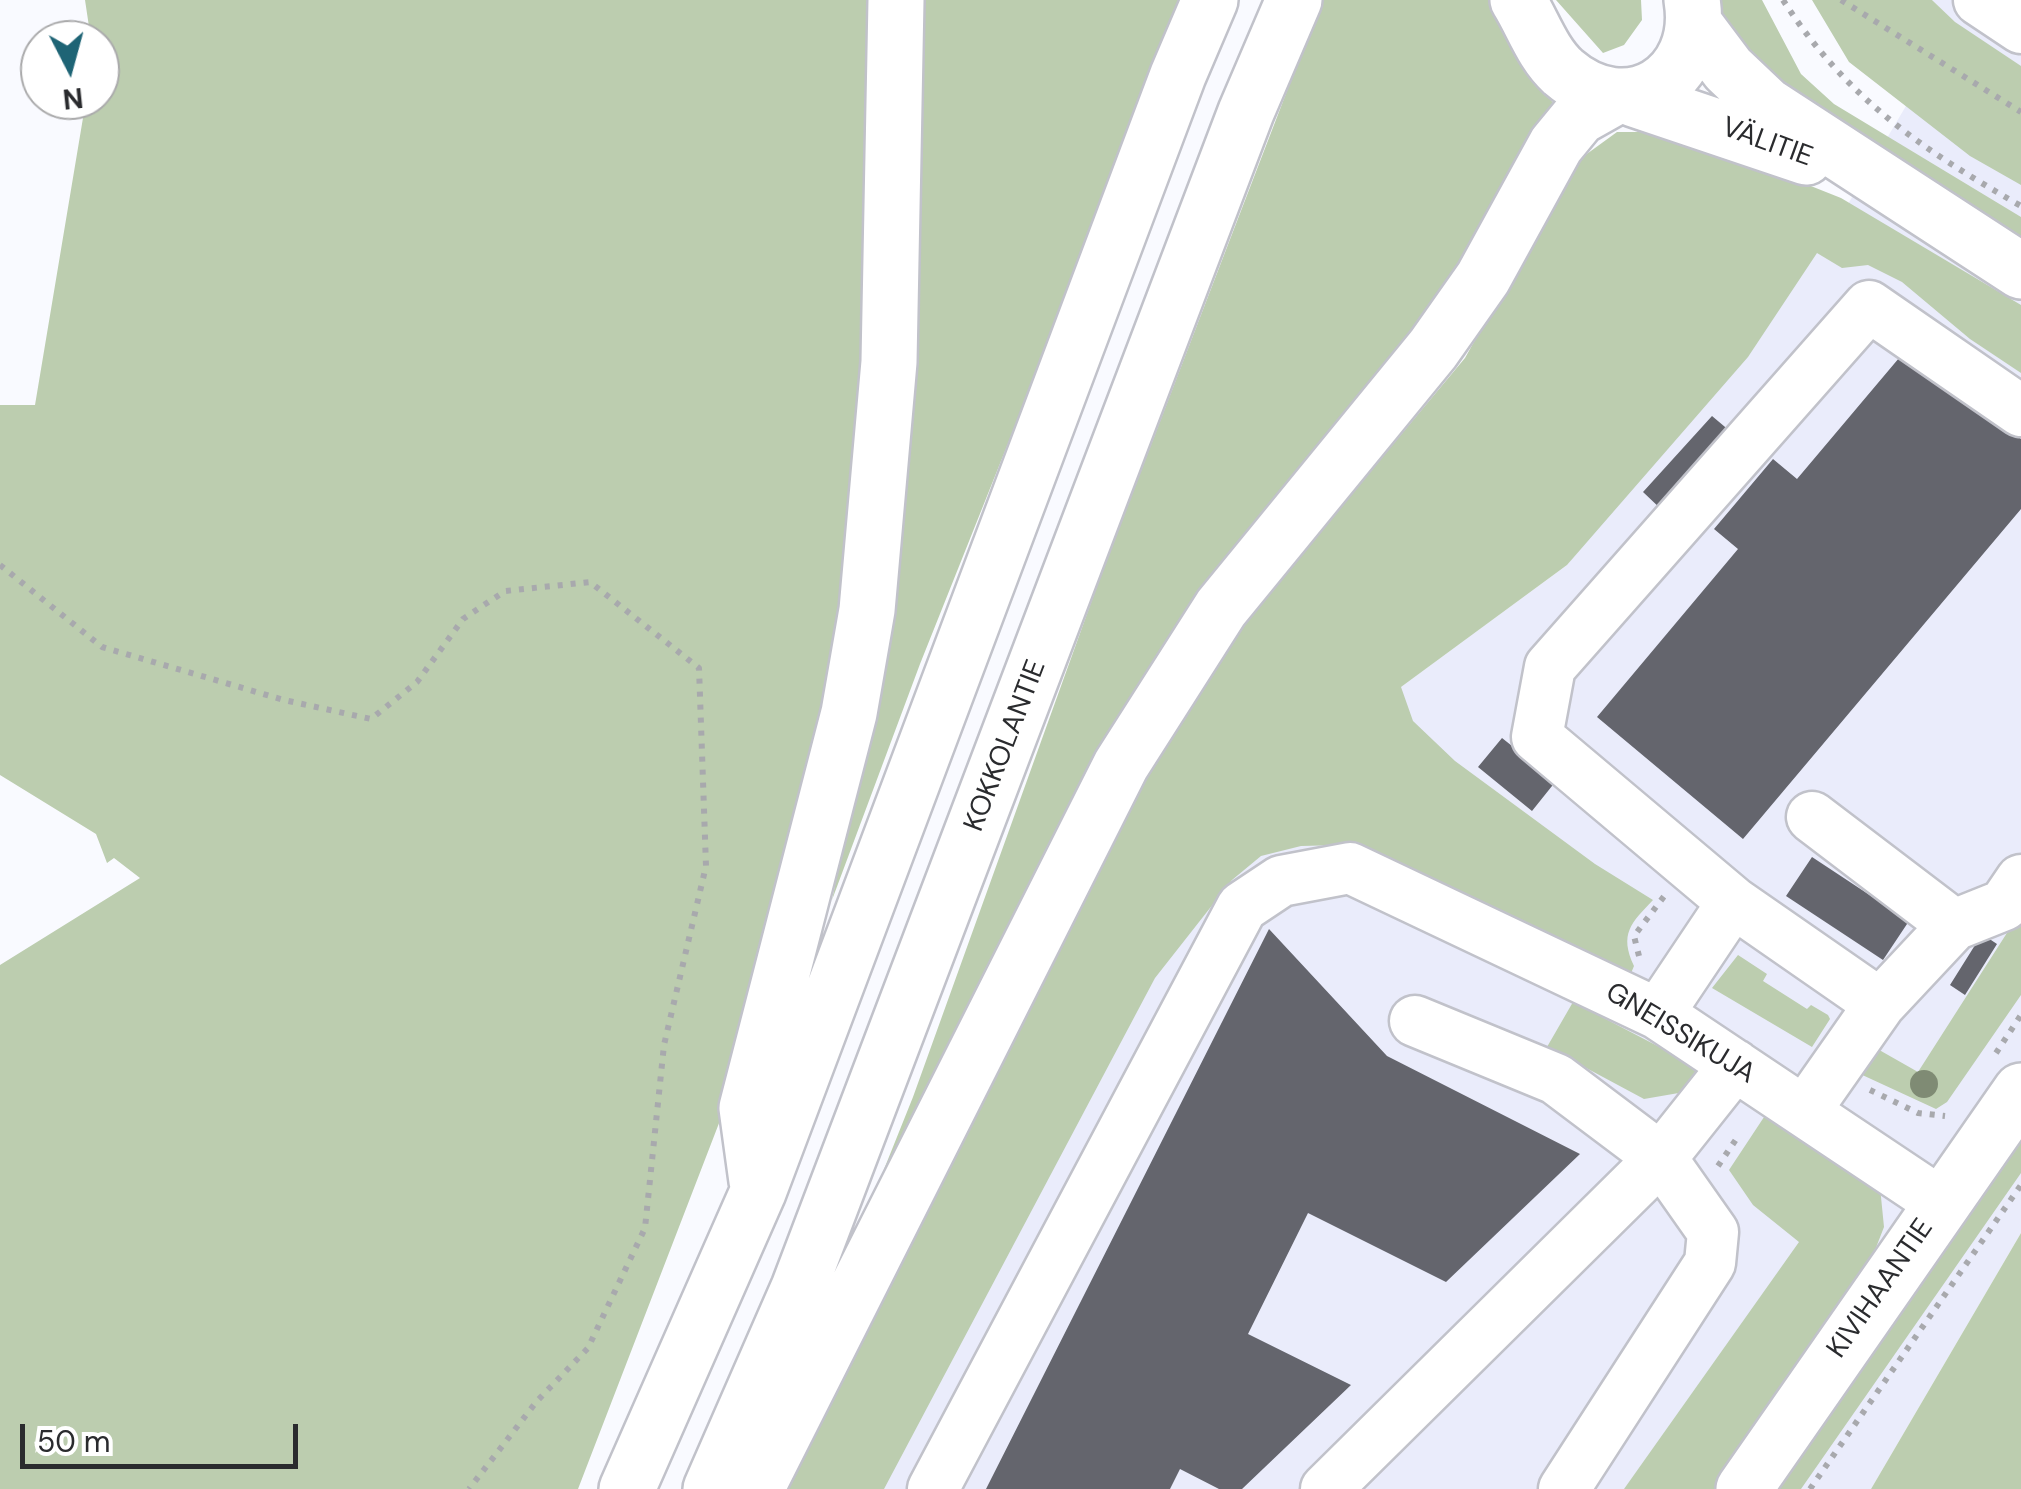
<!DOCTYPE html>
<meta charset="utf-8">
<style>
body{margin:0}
#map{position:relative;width:2021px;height:1489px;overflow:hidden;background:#f9faff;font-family:"DM Sans",sans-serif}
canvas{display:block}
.north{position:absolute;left:20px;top:20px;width:100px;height:100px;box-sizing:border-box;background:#fff;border:2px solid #aaaaab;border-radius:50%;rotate:174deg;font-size:28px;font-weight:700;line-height:40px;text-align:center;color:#2a2b2e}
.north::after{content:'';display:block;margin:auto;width:35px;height:45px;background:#1e6475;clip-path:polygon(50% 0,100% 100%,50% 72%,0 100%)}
.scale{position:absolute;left:20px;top:1424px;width:278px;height:45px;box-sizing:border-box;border:5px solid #2a2b2e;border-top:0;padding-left:12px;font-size:30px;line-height:35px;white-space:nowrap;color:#2a2b2e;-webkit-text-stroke:8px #fff;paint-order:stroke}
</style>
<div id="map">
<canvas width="2021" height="1489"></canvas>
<div class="north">N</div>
<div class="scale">50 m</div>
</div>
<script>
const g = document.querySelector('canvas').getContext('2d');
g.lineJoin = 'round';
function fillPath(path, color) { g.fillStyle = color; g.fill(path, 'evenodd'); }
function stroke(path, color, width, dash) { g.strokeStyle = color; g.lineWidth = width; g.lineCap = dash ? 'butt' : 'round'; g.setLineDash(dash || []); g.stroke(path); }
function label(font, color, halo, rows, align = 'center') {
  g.font = font + ' "DM Sans",sans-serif'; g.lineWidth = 10; g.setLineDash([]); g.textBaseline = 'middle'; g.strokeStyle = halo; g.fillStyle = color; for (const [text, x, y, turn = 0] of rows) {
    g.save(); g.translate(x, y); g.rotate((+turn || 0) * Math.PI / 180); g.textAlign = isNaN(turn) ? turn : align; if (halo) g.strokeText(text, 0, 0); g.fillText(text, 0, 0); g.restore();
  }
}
fillPath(new Path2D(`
 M1932,0H2021V1233L1871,1489H837L1195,838L1567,565L1838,221L1955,23Z`), '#eaecfb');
fillPath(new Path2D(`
 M85,0H875L867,396L838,645L721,1118L578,1489H0V965L140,878L114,858L107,863L96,834L0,775V405H35L86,100H100V40H91Z
 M921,0H1185L920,664L832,900L880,663Z
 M1322,0H1489L1513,53L1558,109L1416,340L1182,630L832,1299L913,1097L1101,575Z
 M1556,0H1641L1642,20L1624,45L1603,53Z
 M1708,0H1762L1801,74L1834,104L2021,217V240L1751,73Z
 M1812,0H1932L1955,22L2021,66V185L1970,156L1849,62Z
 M1617,132H1675L1841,198L2021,305V373L1970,339L1902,282L1868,265L1842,268L1817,253L1748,357L1567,565L1401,687L1413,721L1455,761L1595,864L1653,900C1631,923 1619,934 1634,966L1629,978L1389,857L1341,845L1301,846L1261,856L1232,880L1155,978L884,1489H785L939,1187L1115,812L1241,626L1465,358L1573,164Z
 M2021,911V995L1947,1102L1936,1109L1858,1073L1874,1047L1918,1072Z
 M1738,955L1767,974L1763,981L1807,1009L1811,1005L1828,1015L1830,1019L1812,1047L1712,988Z
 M1573,1002L1696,1066L1702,1078L1696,1090L1644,1099L1547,1047Z
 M1770,1108L1880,1187L1884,1227L1870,1263L1722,1489H1624L1799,1242L1753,1205L1729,1170Z
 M2021,1133V1173L1801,1489H1778Z
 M2021,1233V1489H1871Z`), '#bccdaf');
fillPath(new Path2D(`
 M1910,345L2021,439V509L1743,839L1597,717L1738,549L1714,529L1773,459L1797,479Z
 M1712,416L1731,432L1662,510L1643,492Z
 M1502,738L1556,781L1532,811L1478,767Z
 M1812,857L1909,921L1883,960L1786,896Z
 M1269,929L1387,1056L1580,1154L1446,1282L1308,1213L1248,1334L1351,1385L1242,1489H1219L1180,1469L1170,1489H986Z
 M1982,934L1997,944L1965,995L1950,985Z`), '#64656d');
const minor = new Path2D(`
 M1979,0L2021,28
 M1812,817L1954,925
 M1733,902L1537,737L1550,667L1869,306L2021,411
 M1658,1014L1733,902L1880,1004L1954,925L2004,905L2021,880
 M1415,1021L1556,1079L1661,1158L1713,1232L1710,1263L1564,1489
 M1805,1111L1880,1004
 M933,1489L1242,907L1281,881L1350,868L1658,1014L1941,1203
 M1326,1489L1661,1158L1735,1065`);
const major = new Path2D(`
 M1518,0C1533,24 1542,53 1563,72C1628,128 1705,79 1692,0
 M1695,25L1728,69L1766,105L2021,271
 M1634,99L1806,157
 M1744,1489L2021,1091`);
const highway = new Path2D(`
 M757,1181L747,1108L849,713L867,610L889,362L896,0
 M627,1489L758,1192L1178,75L1210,0
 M711,1489L799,1288L1246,112L1294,0
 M756,1489L1121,765L1221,608L1433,349L1483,278L1556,145L1579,117L1611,99`);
stroke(minor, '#c1c2ca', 55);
stroke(major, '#c1c2ca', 60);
stroke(highway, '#c1c2ca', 60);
stroke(new Path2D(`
 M1783,0C1846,98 1921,149 2021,206
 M1841,0L2021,112
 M0,565L102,647L284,700L371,719L417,682L463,619L505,591L590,582L699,668L706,866L664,1045L645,1228L588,1348L537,1401L469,1489
 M1639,956L1634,936L1665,895
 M1996,1053L2021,1015
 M1870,1090L1918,1113L1945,1116
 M1718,1166L1739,1135
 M1810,1489L2021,1185`), '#a8a9ad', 6, [5, 8]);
stroke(minor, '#fff', 50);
stroke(major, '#fff', 55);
stroke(highway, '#fff', 55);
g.fillStyle = '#7f8b74';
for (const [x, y] of [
 [1924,1084]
]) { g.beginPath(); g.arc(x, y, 14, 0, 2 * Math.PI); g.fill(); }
label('28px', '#2a2b2e', '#fff', [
 ["VÄLITIE",1767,143,20],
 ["KOKKOLANTIE",1006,746,-69],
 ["GNEISSIKUJA",1680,1034,31],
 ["KIVIHAANTIE",1881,1289,-55]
]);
</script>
